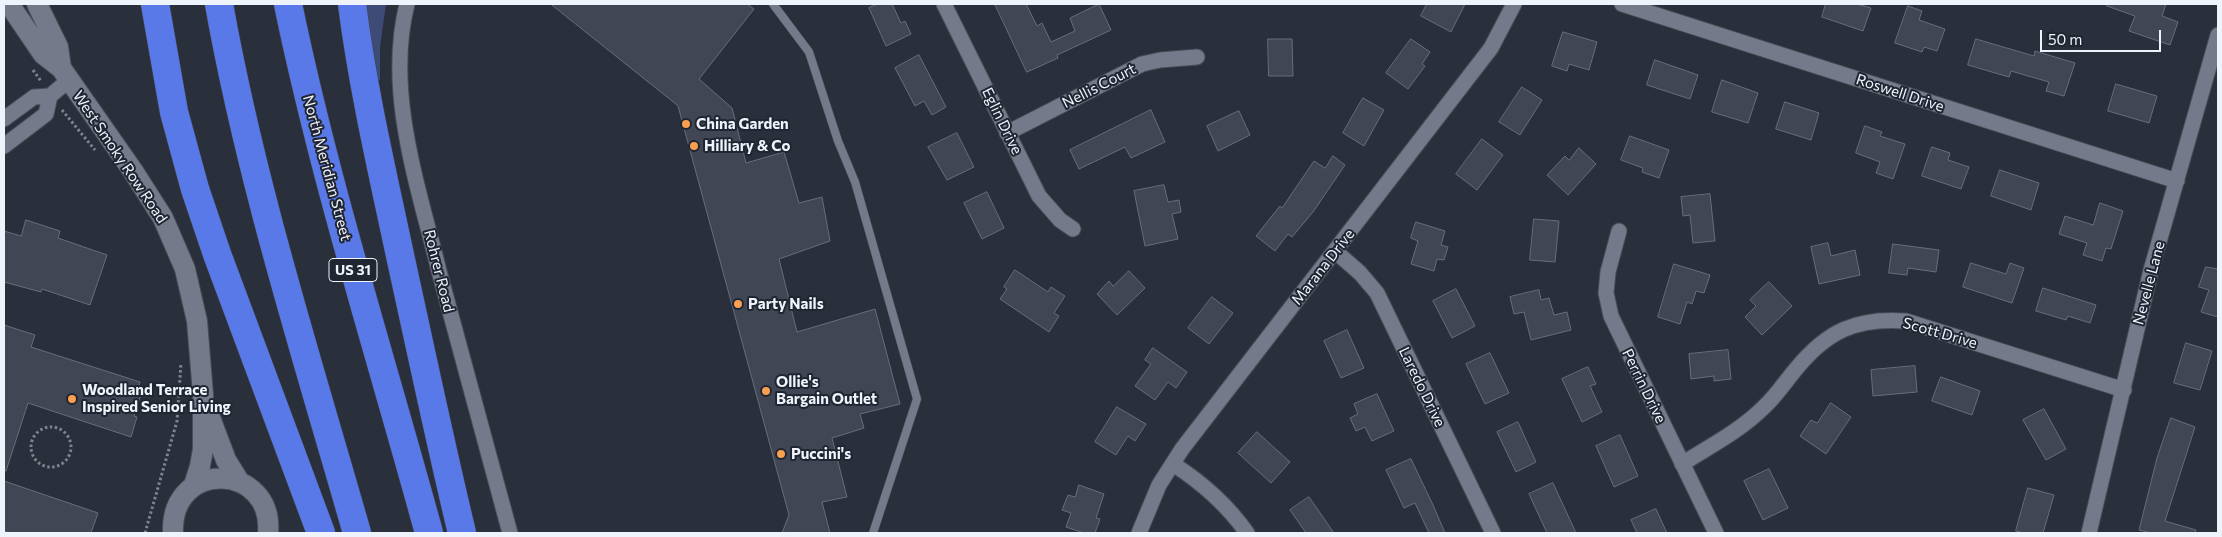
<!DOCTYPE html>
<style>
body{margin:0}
#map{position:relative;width:2222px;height:537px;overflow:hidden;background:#2a2f3c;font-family:Commissioner,sans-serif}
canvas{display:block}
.frame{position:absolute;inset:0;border:5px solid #eff3fb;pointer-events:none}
.scale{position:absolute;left:2040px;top:30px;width:121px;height:22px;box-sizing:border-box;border:2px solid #eff3fb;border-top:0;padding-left:6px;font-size:15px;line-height:18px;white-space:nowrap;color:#eff3fb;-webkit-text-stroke:4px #202532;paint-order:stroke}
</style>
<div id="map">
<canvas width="2222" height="537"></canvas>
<div class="frame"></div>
<div class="scale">50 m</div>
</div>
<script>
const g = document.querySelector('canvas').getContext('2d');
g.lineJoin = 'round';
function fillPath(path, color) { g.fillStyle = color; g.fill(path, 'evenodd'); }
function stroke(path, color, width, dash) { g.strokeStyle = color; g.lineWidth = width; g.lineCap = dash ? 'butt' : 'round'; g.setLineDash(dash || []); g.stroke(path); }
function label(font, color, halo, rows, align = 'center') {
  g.font = font + ' Commissioner,sans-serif'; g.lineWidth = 4; g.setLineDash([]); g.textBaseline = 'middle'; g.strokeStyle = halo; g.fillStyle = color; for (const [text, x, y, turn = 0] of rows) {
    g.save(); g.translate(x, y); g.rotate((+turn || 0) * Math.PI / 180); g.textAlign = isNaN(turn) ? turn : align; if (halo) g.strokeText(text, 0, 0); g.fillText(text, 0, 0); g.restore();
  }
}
fillPath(new Path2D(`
 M366,4H386L380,47V80H378Z`), '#3d4b76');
const building = new Path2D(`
 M551,4H747L754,9L699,79L732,108L746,163L784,152L799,203L822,197L830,241L779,259L797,332L875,309L900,404L860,414L864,428L832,438L847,497L822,502L830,533H782L789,515L678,106Z
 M878,4H892L901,23L905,21L911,34L886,46L869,8Z
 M995,4H1026L1037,26L1042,23L1051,42L1075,31L1070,18L1099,4L1111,30L1057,55L1058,58L1027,72Z
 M1427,4H1465L1451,32L1421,16Z
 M1826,4H1857L1871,8L1863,31L1822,17Z
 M2107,4H2166L2162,16L2178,22L2170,45L2129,31L2135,16L2107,6Z
 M1908,6L1922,11L1919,20L1945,29L1937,51L1924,47L1922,52L1895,43Z
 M1563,32L1597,42L1589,70L1569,64L1567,71L1552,66Z
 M1268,39H1292L1293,76H1269Z
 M1411,39L1430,52L1422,64L1425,66L1408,89L1386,73Z
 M1976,39L2034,56L2035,51L2075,63L2064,96L2046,91L2049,82L2011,71L2009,77L1968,65Z
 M919,55L946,107L932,115L924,101L915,106L895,68Z
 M1655,60L1698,75L1690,99L1647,85Z
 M1722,80L1758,93L1748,123L1712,112Z
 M2116,84L2157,96L2149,123L2108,111Z
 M1522,87L1542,100L1520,135L1499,122Z
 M1363,98L1384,110L1364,146L1343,133Z
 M1785,102L1819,113L1811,140L1776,129Z
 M1151,110L1165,142L1131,158L1125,147L1079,169L1070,150Z
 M1239,111L1250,135L1218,151L1207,126Z
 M1865,126L1882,132L1880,136L1905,144L1893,179L1876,173L1880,162L1856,153Z
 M957,133L974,167L947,180L928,147Z
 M1630,136L1669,150L1659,178L1642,172L1643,168L1621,160Z
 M1482,139L1503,155L1477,190L1456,174Z
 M1932,147L1950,153L1948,160L1969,167L1961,189L1922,176Z
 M1579,148L1596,164L1568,195L1547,175L1565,156L1569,160Z
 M1333,156L1345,165L1313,212L1292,237L1288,234L1275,251L1256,236L1280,206L1282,208L1314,161L1325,168Z
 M2000,170L2039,183L2031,210L1991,196Z
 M1164,185L1168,202L1179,200L1181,212L1172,214L1178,239L1145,246L1134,191Z
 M987,192L1004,228L982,239L964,203Z
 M1710,194L1715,241L1693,243L1690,215L1683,216L1681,197Z
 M2100,203L2123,211L2111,249L2106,248L2102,261L2083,255L2087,243L2059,234L2065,216L2093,225Z
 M1534,219L1559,221L1555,262L1530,260Z
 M26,220L60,231L58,238L107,255L90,305L42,289L41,292L4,282V231L21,236Z
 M1416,222L1445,231L1441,245L1448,247L1444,260L1437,259L1434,271L1411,264L1418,241L1411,238Z
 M1828,243L1831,256L1855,250L1860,275L1819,284L1811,247Z
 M1893,244L1939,250L1936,272L1908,268L1907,275L1889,273Z
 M1971,263L2006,274L2010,263L2024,268L2012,303L1963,287Z
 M1674,264L1710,275L1704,293L1696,291L1692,304L1687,302L1680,324L1658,317Z
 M2206,267L2218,269V317L2201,312L2209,290L2199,287Z
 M1015,270L1048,292L1051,287L1065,296L1054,313L1059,316L1049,332L1000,299L1007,289L1004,287Z
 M1129,271L1145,288L1117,315L1097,294L1109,281L1113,286Z
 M1769,282L1792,306L1762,335L1745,317L1756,306L1750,300Z
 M2043,288L2096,305L2090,323L2068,316L2066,320L2036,311Z
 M1456,289L1475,326L1452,338L1433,301Z
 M1539,290L1541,300L1549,298L1554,315L1567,312L1571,330L1531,340L1524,312L1514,314L1510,297Z
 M1212,297L1233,313L1209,344L1188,328Z
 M4,325L35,335L31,347L140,382L137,393L141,394L134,416L137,417L131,437L28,403L6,471H4Z
 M1347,330L1364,368L1341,378L1324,341Z
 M2186,343L2212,351L2200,390L2174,383Z
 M1153,348L1187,372L1176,388L1168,382L1155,400L1135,386L1151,364L1145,360Z
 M1728,350L1731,379L1714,381V376L1691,379L1689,354Z
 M1490,353L1509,393L1485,404L1466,364Z
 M1915,366L1917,392L1873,396L1871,370Z
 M1588,367L1596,384L1590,386L1602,412L1582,422L1562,379Z
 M1941,377L1980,391L1972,415L1932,401Z
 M1377,394L1394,431L1372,441L1365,427L1356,431L1350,418L1358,414L1354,404Z
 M1831,403L1851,417L1826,454L1800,436L1811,420L1817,423Z
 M1117,407L1146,424L1135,441L1128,436L1116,455L1095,442Z
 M2044,409L2066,449L2046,460L2023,420Z
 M2171,418L2195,427L2165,521L2196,530L2195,533H2151L2139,530L2157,458Z
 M1518,422L1536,462L1516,472L1497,432Z
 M1257,432L1290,462L1271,483L1238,453Z
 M1620,435L1638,476L1614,487L1596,446Z
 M1411,459L1433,505L1445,533H1429L1415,503L1404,508L1386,470Z
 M1769,469L1788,508L1763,520L1744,481Z
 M4,481L98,513L91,533H9L4,531Z
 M1553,483L1576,533H1547L1529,494Z
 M1079,485L1104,494L1096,518L1100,519L1095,533H1084L1066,527L1071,513L1062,510L1068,495L1075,497Z
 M2028,488L2054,495L2043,533H2025L2016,531Z
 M1309,497L1334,533H1306L1290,510Z
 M1656,509L1667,533H1637L1631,520Z`);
fillPath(building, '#404654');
stroke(building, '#676d7c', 1);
const service = new Path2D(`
 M773,4L809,52L838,141L855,182L917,399L873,533`);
const minor = new Path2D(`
 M407,4C385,92 418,185 439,271C462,359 486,446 510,533
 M944,4L1039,196L1060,220L1073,229
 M1622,4L2177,181
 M4,119L34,97L50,96L69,80
 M1007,133L1142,64L1160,60L1197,57
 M4,146L46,114L50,96
 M1619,231L1608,272L1606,293L1611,316L1716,533
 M1336,252L1360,273L1377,293L1493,533
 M1173,464C1201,482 1228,506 1247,533
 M1682,464C1710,446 1740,431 1764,407C1776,396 1785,382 1796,369C1827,331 1857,317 1906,321L2124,390
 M1139,533L1159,485L1182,449L1491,48L1514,4
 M2089,533L2151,270L2218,35`);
const tertiary = new Path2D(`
 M9,4L43,54L61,68L133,171L163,218L185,269L197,321L203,394V449L200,466L194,485
 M37,4L58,47L61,68
 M209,415L226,460L239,481
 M173,533C170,458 274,463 268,533`);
const motorway = new Path2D(`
 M155,4L174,112L195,189L217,254L321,533
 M219,4C251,183 307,358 357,533
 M288,4C325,183 381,357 429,533
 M352,4C363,90 383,175 401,260C421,351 440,442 462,533`);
stroke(service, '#484c57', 9);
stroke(minor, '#484c57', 17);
stroke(tertiary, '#484c57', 22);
stroke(motorway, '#484c57', 29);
stroke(new Path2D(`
 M33,70L41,81
 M62,110L95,150
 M31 447a20 20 0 1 1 40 0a20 20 0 1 1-40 0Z
 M145,533L177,421L181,363`), '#7f848e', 3, [2.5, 2.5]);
stroke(service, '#747a8a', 8);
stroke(minor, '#747a8a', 15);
stroke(tertiary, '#747a8a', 20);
stroke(motorway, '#5979e8', 28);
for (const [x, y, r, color] of [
 [686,124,5,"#fa9f4f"],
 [694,146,5,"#fa9f4f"],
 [738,304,5,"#fa9f4f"],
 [766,391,5,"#fa9f4f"],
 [72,399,5,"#fa9f4f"],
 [781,454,5,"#fa9f4f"]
]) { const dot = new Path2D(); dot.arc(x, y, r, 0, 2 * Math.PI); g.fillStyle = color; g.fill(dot); stroke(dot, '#202532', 2); }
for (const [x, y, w] of [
 [353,270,48]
]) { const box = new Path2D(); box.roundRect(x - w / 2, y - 11.5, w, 23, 4); g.fillStyle = '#202532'; g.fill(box); stroke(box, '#eff3fb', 1); }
label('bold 14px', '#eff3fb', null, [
 ["US 31",353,270]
]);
label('15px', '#eff3fb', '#202532', [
 ["Nellis Court",1099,86,-27],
 ["Roswell Drive",1900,93,18],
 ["Eglin Drive",1002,121,64],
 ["West Smoky Row Road",120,157,56],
 ["North Meridian Street",327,168,75],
 ["Marana Drive",1323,267,-52],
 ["Rohrer Road",439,271,76],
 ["Nevelle Lane",2149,283,-75],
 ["Scott Drive",1940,333,16],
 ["Perrin Drive",1644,386,64],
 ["Laredo Drive",1422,387,64]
]);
label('bold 15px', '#eff3fb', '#202532', [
 ["China Garden",696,124],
 ["Hilliary & Co",704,146],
 ["Party Nails",748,304],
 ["Ollie's",776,382],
 ["Bargain Outlet",776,399],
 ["Woodland Terrace",82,390],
 ["Inspired Senior Living",82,407],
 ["Puccini's",791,454]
], 'left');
</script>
